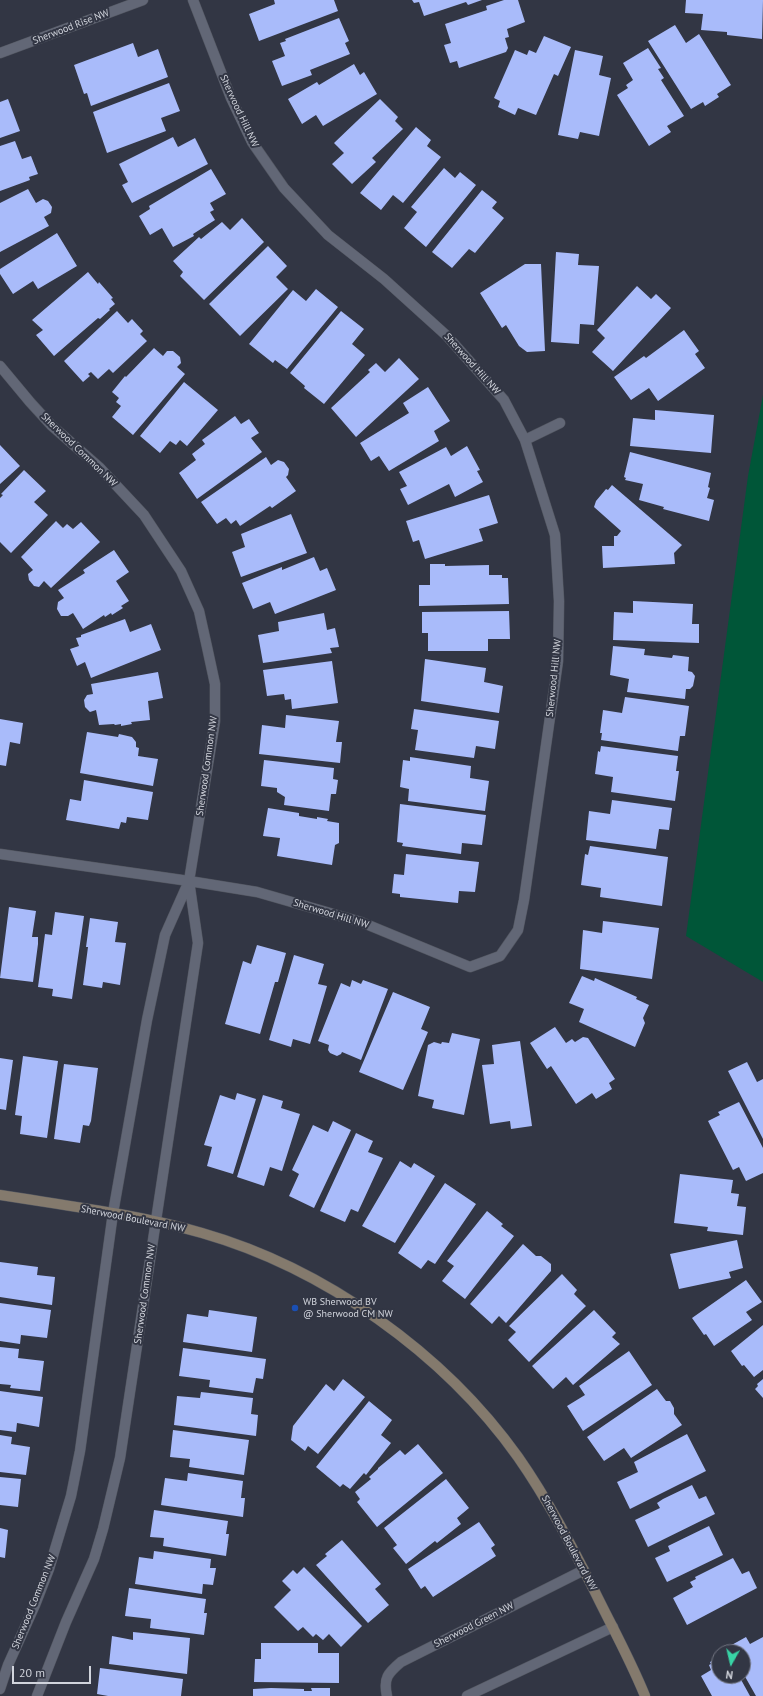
<!DOCTYPE html>
<style>
body{margin:0}
#map{position:relative;width:763px;height:1696px;overflow:hidden;background:#323644;font-family:"PT Sans",sans-serif}
canvas{display:block}
.north{position:absolute;left:711px;top:1644px;width:40px;height:40px;box-sizing:border-box;background:#323644;border:1px solid #727581;border-radius:50%;rotate:188deg;font-size:11px;font-weight:700;line-height:16px;text-align:center;color:#d1d4dc}
.north::after{content:'';display:block;margin:auto;width:14px;height:18px;background:#38d4a6;clip-path:polygon(50% 0,100% 100%,50% 72%,0 100%)}
.scale{position:absolute;left:12px;top:1666px;width:79px;height:18px;box-sizing:border-box;border:2px solid #d1d4dc;border-top:0;padding-left:5px;font-size:12px;line-height:14px;white-space:nowrap;color:#d1d4dc;-webkit-text-stroke:3px #323644;paint-order:stroke}
</style>
<div id="map">
<canvas width="763" height="1696"></canvas>
<div class="north">N</div>
<div class="scale">20 m</div>
</div>
<script>
const g = document.querySelector('canvas').getContext('2d');
g.lineJoin = 'round';
function fillPath(path, color) { g.fillStyle = color; g.fill(path, 'evenodd'); }
function stroke(path, color, width, dash) { g.strokeStyle = color; g.lineWidth = width; g.lineCap = dash ? 'butt' : 'round'; g.setLineDash(dash || []); g.stroke(path); }
function label(font, color, halo, rows, align = 'center') {
  g.font = font + ' "PT Sans",sans-serif'; g.lineWidth = 4; g.setLineDash([]); g.textBaseline = 'middle'; g.strokeStyle = halo; g.fillStyle = color; for (const [text, x, y, turn = 0] of rows) {
    g.save(); g.translate(x, y); g.rotate((+turn || 0) * Math.PI / 180); g.textAlign = isNaN(turn) ? turn : align; if (halo) g.strokeText(text, 0, 0); g.fillText(text, 0, 0); g.restore();
  }
}
fillPath(new Path2D(`
 M763,395V982L686,936L748,476Z`), '#005638');
fillPath(new Path2D(`
 M274,0H334L338,11L259,41L249,14L275,4Z
 M412,0H482L468,5L466,2L424,16L419,2L414,3Z
 M504,0H518L525,22L507,29L509,37L505,38L508,48L506,52L459,68L457,61L450,63L444,45L451,43L445,24L487,10L486,6Z
 M686,0H763L762,39L727,35V32L701,30L703,14L685,13Z
 M339,18L349,41L345,43L350,54L310,70L312,75L282,86L272,61L285,56L280,43L286,41L285,39Z
 M675,25L686,43L699,34L731,85L717,94L719,97L705,106L703,102L691,109L648,41Z
 M544,36L571,47L558,76L554,74L536,115L518,108L515,115L498,107L500,101L494,98L515,50L527,55L529,50L536,53Z
 M133,43L138,57L158,49L168,77L91,106L87,93L84,94L74,65Z
 M648,48L661,68L658,69L664,78L661,80L684,116L667,126L671,132L649,146L617,95L628,88L626,85L633,80L623,63Z
 M575,50L603,56L599,75L611,78L599,136L580,132L578,139L558,135Z
 M354,64L360,75L364,72L377,94L323,126L316,115L302,124L288,99L317,82L319,85Z
 M169,83L180,111L161,118L166,131L107,153L93,112Z
 M8,99L20,131L0,138V102Z
 M380,99L398,117L395,121L403,129L372,158L376,162L352,184L332,164L344,153L334,143Z
 M416,127L431,140L427,146L441,157L403,203L393,195L381,210L360,193Z
 M173,137L178,147L195,138L208,164L132,203L122,185L128,182L119,164Z
 M15,141L22,159L31,156L38,174L29,177L30,180L0,191V146Z
 M444,168L455,178L460,172L476,185L426,247L404,228L417,212L411,207Z
 M211,169L226,194L210,203L214,210L210,212L215,220L193,234L194,236L173,247L162,228L150,235L139,216L150,209L149,206Z
 M28,189L36,203L43,199L48,201L52,207L51,213L44,217L49,226L0,252V203Z
 M482,190L497,202L492,208L504,218L475,253L469,249L452,268L432,252Z
 M242,218L264,242L204,300L180,276L183,272L173,261L199,237L201,239L222,222L230,230Z
 M57,233L77,266L38,289L33,281L13,294L0,274V269Z
 M268,246L287,266L276,277L288,289L240,336L209,304Z
 M556,252L579,254L578,265L599,266L594,325L580,324L579,344L551,342Z
 M525,264H541L545,351L527,352L519,346L506,325L502,328L480,293Z
 M88,272L98,284L99,282L113,298L111,299L115,304L109,309L110,310L100,319L98,318L54,356L36,335L43,330L32,320Z
 M637,286L651,299L656,294L671,308L613,371L592,352L605,338L597,330Z
 M316,289L338,307L287,369L275,360L273,363L249,344L293,290L306,301Z
 M117,311L128,323L132,319L143,331L140,334L147,341L113,373L109,369L98,379L91,372L88,374L90,376L83,382L64,361Z
 M341,311L364,329L352,344L365,355L324,404L304,388L305,386L290,373Z
 M684,330L699,351L695,354L705,368L658,401L649,388L631,400L614,377L644,356L646,358Z
 M154,348L163,356L167,351H173L180,357L181,363L177,367L185,374L133,435L112,417L121,406L116,402L119,398L112,392L125,376L126,377Z
 M399,358L419,379L356,437L331,408L370,372L368,370L376,363L385,372Z
 M184,382L218,410L187,446L180,440L176,445L170,441L160,453L140,436Z
 M428,387L450,421L434,431L439,441L389,471L379,456L371,461L360,443L409,413L403,403Z
 M655,410L714,415L711,453L630,446L633,418L655,420Z
 M235,416L241,424L249,419L259,433L251,438L262,452L197,499L179,473L196,460L192,454L205,444L202,440Z
 M0,445L20,466L0,484Z
 M467,446L480,470L477,471L483,482L455,497L449,484L408,505L400,489L407,486L399,472L446,447L451,456Z
 M630,452L711,473L708,487L710,488L707,498L714,500L709,521L663,509L664,507L639,500L643,484L625,480L626,478L624,477Z
 M266,457L271,465L278,460L284,462L289,469L288,475L286,477L296,491L272,508L270,506L240,526L236,520L231,524L226,518L217,524L201,502Z
 M24,470L46,491L34,502L48,515L11,553L0,542V498L3,495L1,494Z
 M612,485L682,545L674,553L675,564L603,568L602,546H614V536H617L621,531L594,507L596,501L606,489L608,490Z
 M489,495L498,523L479,529L483,541L425,559L419,540L413,542L406,521Z
 M291,514L307,553L241,577L232,552L245,547L241,534Z
 M56,521L63,528L67,524L73,529L81,522L100,542L51,588L44,581L39,587L34,586L29,580L28,574L33,570L21,557Z
 M114,550L129,572L116,581L129,601L121,606L123,608L112,615L111,613L105,617L104,615L83,629L73,613L68,616H61L57,609L58,602L64,598L58,590L85,573L83,570Z
 M314,557L320,571L327,568L336,590L275,614L270,602L253,609L242,583L282,567V570Z
 M430,564H445V566L489,565V575H502V578H508L509,604L419,606V585H430Z
 M633,601L693,604L692,624H699V643L613,640L614,612L633,613Z
 M509,611L510,639H488V651H428V633H422V612Z
 M324,613L327,630L335,628L339,647L330,648L332,653L263,663L258,635L279,631L278,622Z
 M125,619L130,632L151,624L161,650L91,678L85,662L77,666L70,649L79,646L76,638L81,637V635Z
 M613,646L645,649L644,655L672,658L673,655L689,657L688,671L692,672L695,676L693,686L690,689H686L685,699L627,692L629,679L610,675Z
 M425,659L486,668L484,682L503,686L499,713L421,701Z
 M332,661L338,703L292,709L291,699L285,700L284,694L267,696L263,670Z
 M158,672L163,698L148,701L150,720L131,722L132,724L121,726V724L115,725L114,724L99,725L96,710L90,712L85,707L84,700L87,695L93,694L91,684Z
 M625,697L689,706L685,736H680L678,751L601,740L602,733H600L603,710L622,713Z
 M414,709L499,721L495,749L476,746L474,758L415,750L418,730L411,729Z
 M286,715L339,721L336,742H342L340,763L259,754L262,725L285,728Z
 M0,719L23,723L20,744L10,742L6,766L0,765Z
 M87,732L118,737L119,734L132,737L136,742V747L139,748L138,756L158,759L153,786L80,773Z
 M601,746L678,756L676,771H679L675,801L611,792L613,777L595,774L598,751L600,752Z
 M410,757L471,766L470,778L489,781L485,811L408,801L409,789L400,787L403,760L410,761Z
 M264,760L334,768L333,779L338,780L336,794H331L329,811L284,805L285,797L277,792V788L261,786Z
 M84,780L153,792L148,820L127,817L126,823L121,822L119,829L66,820L70,799L81,801Z
 M612,800L672,808L669,830L659,829L656,849L586,840L589,811L610,814Z
 M400,804L486,815L482,845L462,843L461,854L402,846L403,843L397,842Z
 M268,808L299,813V816L317,819V817L328,819L327,821L339,823V843L335,845L332,865L277,856L280,838L263,836Z
 M590,846L668,857L662,906L600,897L601,888L581,885L585,854L588,855Z
 M406,854L479,862L475,892L459,891L458,903L400,897V894L392,893L394,874L404,875Z
 M9,907L36,911L32,937H38V944L33,982L0,978Z
 M55,912L84,916L72,999L52,996L53,989L38,987L45,934L52,935Z
 M90,918L118,922L115,942L126,943L120,985L103,982L102,988L83,985L88,947H86Z
 M603,921L659,928L652,979L580,969L583,930L602,933Z
 M257,945L286,953L278,982H275L260,1034L225,1024L243,961L251,964Z
 M294,955L324,964L318,984L327,986L310,1044L293,1039L291,1047L269,1040Z
 M582,976L594,981L595,978L637,997L636,999L649,1005L643,1018L645,1023L635,1047L579,1022L584,1009L569,1003Z
 M352,980L361,984L363,980L388,989L361,1060L342,1052L341,1054L337,1056L330,1053L328,1050L329,1045L318,1041L341,983L350,987Z
 M393,992L430,1007L421,1029L428,1032L403,1090L359,1072Z
 M555,1027L566,1043L572,1039L575,1042L583,1037L588,1038L615,1079L609,1083L612,1089L596,1099L592,1093L576,1104L551,1066L547,1069L530,1043Z
 M452,1033L480,1039L464,1115L432,1108L434,1100L418,1096L428,1045L434,1042L441,1044L442,1042L449,1043Z
 M520,1041L532,1126L511,1129L510,1121L490,1124L482,1065L494,1064L492,1045Z
 M23,1056L58,1061L47,1138L20,1134L22,1116L15,1115Z
 M0,1058L13,1060L6,1110L0,1109Z
 M747,1062L757,1082L763,1079V1139L728,1071Z
 M64,1064L98,1068L91,1121L89,1126L83,1125L80,1143L54,1139Z
 M237,1093L256,1099L233,1174L207,1166L212,1147L204,1145L220,1095L235,1100Z
 M263,1095L283,1101L281,1108L300,1114L282,1171L270,1167L264,1186L237,1177Z
 M739,1102L763,1148V1173L746,1181L739,1167L733,1170L708,1121L720,1115L718,1112Z
 M333,1121L351,1130L314,1208L289,1196L299,1174L292,1170L313,1125L328,1132Z
 M356,1133L373,1141L368,1152L383,1158L358,1212L351,1209L345,1222L320,1211Z
 M400,1161L411,1168L414,1163L435,1176L395,1243L362,1226Z
 M680,1174L733,1180L731,1193L739,1194L737,1206L746,1207L743,1235L707,1231L708,1227L674,1223Z
 M445,1183L476,1204L435,1264L428,1260L421,1269L398,1253Z
 M487,1211L503,1224L501,1226L514,1236L465,1299L442,1281L454,1266L447,1261Z
 M737,1240L743,1268L729,1272L731,1278L679,1289L670,1254Z
 M523,1244L536,1256H541L551,1264V1271L506,1323L499,1316L492,1324L470,1304Z
 M0,1262L38,1267L37,1275L55,1277L52,1305L0,1297Z
 M562,1274L577,1290L574,1294L586,1306L529,1362L508,1340L516,1332L509,1326Z
 M746,1280L762,1302L746,1312L752,1320L714,1346L706,1334L704,1335L692,1318Z
 M0,1303L51,1310L47,1338L21,1335L20,1344L0,1341Z
 M209,1310L257,1317L252,1352L183,1342L187,1314L208,1317Z
 M594,1310L616,1333L612,1337L620,1344L573,1385L566,1377L553,1389L532,1366Z
 M763,1325V1370L754,1377L744,1365L742,1366L731,1351Z
 M0,1347L19,1349L18,1358L44,1361L40,1391L10,1388L11,1385L0,1384Z
 M183,1348L266,1359L263,1379L256,1378L253,1393L209,1387L210,1380L179,1376Z
 M629,1351L652,1385L583,1431L567,1406L585,1395L579,1386Z
 M343,1379L365,1397L318,1454L308,1446L305,1451L291,1440L293,1426L326,1384L334,1391Z
 M763,1379V1398L755,1389L758,1386L757,1384Z
 M657,1389L666,1401H670L674,1408V1414L682,1425L631,1458L624,1448L604,1461L587,1437Z
 M0,1391L43,1397L39,1427L17,1423L16,1432L0,1430Z
 M201,1392L253,1398L251,1414L258,1415L256,1436L174,1425L177,1396L200,1398Z
 M369,1401L392,1420L381,1435L391,1443L366,1475L364,1473L350,1489L343,1484L340,1487L316,1467Z
 M173,1430L249,1440L244,1475L189,1467L190,1459L170,1457Z
 M687,1434L706,1471L630,1509L617,1482L638,1472L634,1462Z
 M0,1435L12,1437L11,1444L30,1447L26,1475L0,1472Z
 M418,1444L443,1473L377,1527L357,1502L360,1499L355,1492L371,1479L369,1477L378,1469V1468L400,1450L405,1455Z
 M188,1473L243,1481L241,1498H245L243,1517L161,1505L165,1478L187,1481Z
 M0,1477L21,1479L18,1507L0,1505Z
 M446,1479L469,1508L457,1518L461,1524L437,1543L435,1541L406,1564L393,1548L397,1545L384,1528Z
 M692,1485L699,1499L706,1496L715,1514L648,1547L635,1520L660,1508L657,1503L663,1499Z
 M154,1510L228,1521L226,1534H229L226,1556L163,1546L164,1538L150,1537Z
 M479,1522L495,1545L491,1548L496,1556L433,1597L425,1586L421,1589L408,1569Z
 M709,1526L723,1555L667,1582L655,1558L670,1551L668,1546Z
 M0,1528L8,1530L5,1558L0,1557Z
 M342,1540L381,1584L375,1589L389,1605L368,1623L316,1565L327,1556L325,1554Z
 M154,1551L211,1559L210,1568H216L213,1585L203,1584L202,1594L135,1584L139,1557L153,1559Z
 M733,1558L742,1574L749,1571L757,1588L687,1625L673,1598L693,1587L690,1582L696,1579L695,1577Z
 M304,1567L362,1626L341,1647L329,1634L323,1640L316,1634L313,1637L303,1627L298,1631L274,1607L291,1590L282,1581L293,1570L297,1574Z
 M129,1588L206,1599L204,1613H207L204,1635L150,1628L151,1619L125,1616Z
 M133,1632L190,1638L187,1674L109,1664L112,1636L133,1640Z
 M746,1637L750,1644L763,1637V1696H756L743,1673V1652H731L728,1647Z
 M261,1643H318V1653H339V1683L254,1682L255,1659H261Z
 M719,1657V1676H739L750,1696H712L701,1676L711,1670L709,1665L711,1664L710,1662Z
 M100,1668L183,1679L181,1696H108L97,1694Z
 M271,1688L304,1689V1691H312L311,1688H330V1696H253V1689Z`), '#a9bbfa');
const street = new Path2D(`
 M0,53L143,0
 M0,366L30,402L51,425L100,468L144,515L181,571L199,611L207,647L215,684V721L189,881L165,935L147,1020L113,1213L80,1451L71,1496L49,1569L35,1605L8,1665L0,1689
 M525,440L560,423
 M0,854L189,881L257,892L361,922L470,967L500,956L518,930L524,900L558,661L559,601L555,535L525,440L504,400L447,336L384,279L328,235L284,188L252,142L231,98L193,0
 M37,1696L66,1622L94,1559L103,1529L120,1458L198,943L189,881
 M387,1696C383,1678 388,1673 401,1662L584,1570
 M467,1696L613,1627`);
const secondary = new Path2D(`
 M0,1195C68,1206 136,1214 202,1233C324,1268 444,1353 518,1457C548,1500 570,1543 594,1590C611,1625 630,1659 645,1696`);
stroke(street, '#51555f', 11);
stroke(secondary, '#51555f', 11);
stroke(street, '#626776', 10);
stroke(secondary, '#847a6d', 10);
for (const [x, y, r, color] of [
 [295,1308,4,"#1a4fb4"]
]) { const dot = new Path2D(); dot.arc(x, y, r, 0, 2 * Math.PI); g.fillStyle = color; g.fill(dot); stroke(dot, '#323644', 1.5); }
label('10px', '#d1d4dc', '#323644', [
 ["Sherwood Rise NW",71,27,-21],
 ["Sherwood Hill NW",239,111,65],
 ["Sherwood Hill NW",472,364,48],
 ["Sherwood Common NW",79,450,44],
 ["Sherwood Hill NW",554,678,-84],
 ["Sherwood Common NW",207,766,-82],
 ["Sherwood Hill NW",331,914,17],
 ["Sherwood Boulevard NW",133,1219,11],
 ["Sherwood Common NW",145,1294,-82],
 ["Sherwood Boulevard NW",569,1543,62],
 ["Sherwood Common NW",34,1602,-68],
 ["Sherwood Green NW",474,1625,-27]
]);
label('10px', '#d1d4dc', '#323644', [
 ["WB Sherwood BV",303,1302],
 ["@ Sherwood CM NW",303,1314]
], 'left');
</script>
